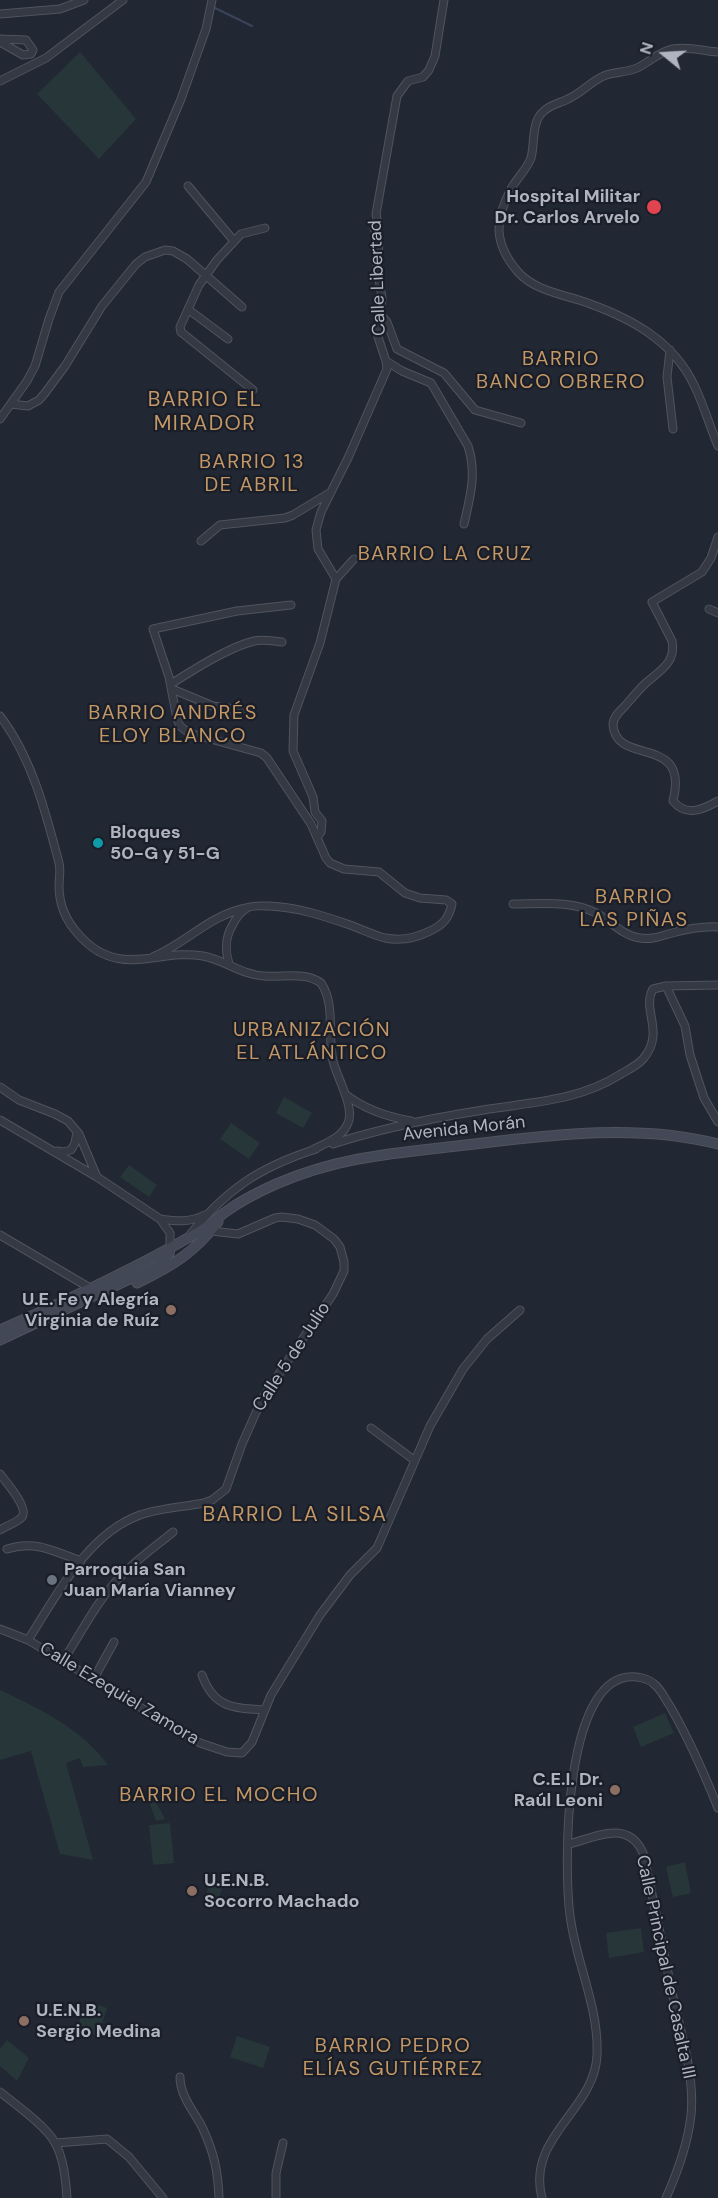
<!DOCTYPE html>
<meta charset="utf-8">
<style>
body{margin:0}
#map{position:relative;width:718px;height:2198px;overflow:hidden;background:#212733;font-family:"DM Sans",sans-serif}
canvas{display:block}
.north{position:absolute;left:634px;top:24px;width:60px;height:60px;-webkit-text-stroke:4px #1a1e28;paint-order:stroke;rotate:288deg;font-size:16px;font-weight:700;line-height:24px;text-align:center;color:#afb4c0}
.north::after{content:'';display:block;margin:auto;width:21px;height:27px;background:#afb4c0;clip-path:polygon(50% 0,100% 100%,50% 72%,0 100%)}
</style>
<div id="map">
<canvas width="718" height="2198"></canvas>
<div class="north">N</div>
</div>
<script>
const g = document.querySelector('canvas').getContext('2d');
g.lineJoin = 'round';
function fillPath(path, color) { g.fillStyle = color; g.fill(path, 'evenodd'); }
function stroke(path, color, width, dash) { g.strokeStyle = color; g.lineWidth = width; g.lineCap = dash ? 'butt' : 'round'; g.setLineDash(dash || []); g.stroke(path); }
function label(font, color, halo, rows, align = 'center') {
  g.font = font + ' "DM Sans",sans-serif'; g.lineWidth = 4.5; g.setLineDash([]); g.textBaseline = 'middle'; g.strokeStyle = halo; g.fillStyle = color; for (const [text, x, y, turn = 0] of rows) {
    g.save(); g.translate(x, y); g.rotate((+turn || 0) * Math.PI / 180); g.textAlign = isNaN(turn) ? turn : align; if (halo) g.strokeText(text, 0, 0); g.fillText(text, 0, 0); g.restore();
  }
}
fillPath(new Path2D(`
 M80,52L136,119L99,159L37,94Z
 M284,1097L312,1113L303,1128L276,1113Z
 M231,1123L260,1143L249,1159L220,1139Z
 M129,1165L157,1185L149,1197L120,1177Z
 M0,1690C40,1709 81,1728 108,1765L83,1767L80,1758L66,1763L93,1860L60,1854L31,1751L0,1760Z
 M665,1713L674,1733L641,1747L633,1727Z
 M156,1802L165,1819L156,1821L150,1804Z
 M170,1823L174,1863L153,1865L149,1825Z
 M685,1862L691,1893L673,1897L666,1867Z
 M209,1885L222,1889L215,1909L203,1905Z
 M641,1928L644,1952L609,1958L606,1933Z
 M86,2001L107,2008L98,2036L77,2029Z
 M237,2036L270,2047L263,2068L230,2057Z
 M7,2040L29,2058L17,2081L0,2066V2049Z`), '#273638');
stroke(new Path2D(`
 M213,7L252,26`), '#39435a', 2);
const minor = new Path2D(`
 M0,14L60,9L84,0
 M0,39L26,40L33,50L31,54L23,55L0,42
 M718,52C704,51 687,46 673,49C658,52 650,62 637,68C628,72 616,72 606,75C592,80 582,93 568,99C560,103 550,105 544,111C531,121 535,144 531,158C527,169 517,178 511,189C494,221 494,244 518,272C533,289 559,294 579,300C627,316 673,339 695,387C704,406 710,427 718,446
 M0,81L46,58L123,0
 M188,186L234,241
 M189,310L228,339
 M381,315L387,322L397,349L444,373L475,410L521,423
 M670,350L667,377L673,429
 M386,361L402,371L431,383L468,446C477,474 470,497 464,524
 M253,390L181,332L180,327L199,285L217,260L241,234L265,228
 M11,404L28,406L39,400L45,393L65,366L102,306L136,264L145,257L165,250L173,251L187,259L242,307
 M0,419L27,381L35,366L49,319L59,292L146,182L181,99L206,29L212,0
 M718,537L711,558L702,572L652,602L672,641C676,662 661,670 647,682C639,689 632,698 625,706C620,711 613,717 613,725C616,767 690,733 673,801C686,817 702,810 718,801
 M201,541L220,525L285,518L293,515L331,492
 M336,579L318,549L316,530L321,512L348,458L387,369L386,361L378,337L382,298L377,266L379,243L374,228L377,219L376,214L397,96L408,81L423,77L429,70L435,56L444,0
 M709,609L718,613
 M171,684C193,670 229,647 254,641C263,639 273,641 282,642
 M172,689L213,706L242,710
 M0,716C32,758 46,813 59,863C61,871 59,878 59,886C59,905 66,921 79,935C119,980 158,948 203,956C225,960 242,975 264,976C283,978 304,971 321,983C336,1005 327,1036 333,1061C337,1078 355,1107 348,1123C342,1138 326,1143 312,1150
 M317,837L321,832L322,821L315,812L313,797L293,751L294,715L320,643L336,579L354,559
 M513,904C540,904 572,900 596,913C611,921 623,936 640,938C653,940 660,936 672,933C687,929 702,926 718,927
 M153,957C186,943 210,915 246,908
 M230,966C225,953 225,938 232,926C235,920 241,911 247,908C252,905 263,906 269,906C297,907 324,916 350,925C361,929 373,935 385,938C400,941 416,938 430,931C443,925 449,918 452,904L446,900L420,898L405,893L379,872L344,869L330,863L326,858L311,824L267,758L261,753L189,733L180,726L177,719L169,677L153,629L237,611L291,605
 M666,986L685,1026L690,1055L704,1098L718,1122
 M0,1087L19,1100L55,1114L68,1121L79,1134L97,1177
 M345,1094C364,1109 388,1117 411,1121
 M0,1120L97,1177L160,1219L170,1233V1248
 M333,1144C360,1135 389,1128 417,1122C441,1117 465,1113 489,1109C536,1102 580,1100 621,1074C628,1070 638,1065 643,1059C666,1032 641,1010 653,989L666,986L718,985
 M57,1151L63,1152L71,1150L75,1143L77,1132
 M160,1219C176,1221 189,1223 205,1215
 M0,1235L90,1288L92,1292
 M189,1236C226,1189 260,1167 316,1149
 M371,1428L414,1460
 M0,1474C6,1482 29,1508 22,1517C18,1522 6,1526 0,1530
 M7,1549C37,1540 52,1551 81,1561
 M0,1629L28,1640L200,1743L227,1752L242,1753L252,1742L271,1695L320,1615L350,1575L377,1548L430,1426L463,1369L487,1339L520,1310
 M28,1640C57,1595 87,1534 140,1515C160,1508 183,1507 204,1503L212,1500L226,1489L242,1444L262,1399L333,1294L344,1271V1262L340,1247L334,1239L315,1225L298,1219L282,1217L275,1218L238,1234L211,1231
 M63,1661C81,1633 97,1601 120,1577C136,1560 155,1547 173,1532
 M202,1675C214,1708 233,1708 264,1710
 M93,1680L114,1642
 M569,1844C596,1837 628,1819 643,1853C654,1901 663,1949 673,1997C681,2033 695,2078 691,2115C688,2144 678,2171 666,2198
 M180,2077C180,2097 195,2112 203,2129C214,2153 218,2171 219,2198
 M0,2092C15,2104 47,2127 55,2143C64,2158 66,2181 67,2198
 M56,2143L107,2139L129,2157L163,2198
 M276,2198V2173L283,2143
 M542,2198C526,2137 595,2110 597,2055C599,2009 578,1967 571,1922C563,1877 561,1658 642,1678C646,1679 651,1681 654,1684C661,1689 665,1699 670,1706C689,1739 704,1773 718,1808`);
const secondary = new Path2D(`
 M137,1283C172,1266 194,1253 218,1222
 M0,1330C66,1301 132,1270 195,1234C206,1228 215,1220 224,1213C240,1201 258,1192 276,1184C341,1156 397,1153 466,1145C548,1135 637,1123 718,1144
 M0,1340L157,1266L169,1254L170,1248`);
stroke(minor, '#4f545e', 9);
stroke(secondary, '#4f545e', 11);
stroke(minor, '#343944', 7);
stroke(secondary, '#434856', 9);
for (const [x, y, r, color] of [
 [654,207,8,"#e0444e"],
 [98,843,6,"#0f9aa8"],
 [171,1310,6,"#8d6e63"],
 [52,1580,6,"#6b7280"],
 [615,1790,6,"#8d6e63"],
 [192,1891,6,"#8d6e63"],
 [24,2021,6,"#8d6e63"]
]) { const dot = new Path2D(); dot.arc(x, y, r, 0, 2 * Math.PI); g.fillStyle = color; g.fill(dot); stroke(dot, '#1a1e28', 2); }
label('bold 18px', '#afb4c0', '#1a1e28', [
 ["Hospital Militar",640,197,"right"],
 ["Dr. Carlos Arvelo",640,218,"right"],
 ["Bloques",110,833],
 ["50-G y 51-G",110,854],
 ["U.E. Fe y Alegría",159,1300,"right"],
 ["Virginia de Ruíz",159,1321,"right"],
 ["Parroquia San",64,1570],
 ["Juan María Vianney",64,1591],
 ["C.E.I. Dr.",603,1780,"right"],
 ["Raúl Leoni",603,1801,"right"],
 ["U.E.N.B.",204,1881],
 ["Socorro Machado",204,1902],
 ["U.E.N.B.",36,2011],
 ["Sergio Medina",36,2032]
], 'left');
label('18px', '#afb4c0', '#1a1e28', [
 ["Calle Libertad",378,278,-92],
 ["Avenida Morán",464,1129,-6],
 ["Calle 5 de Julio",292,1357,-57],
 ["Calle Ezequiel Zamora",119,1694,31],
 ["Calle Principal de Casalta III",665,1967,78]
]);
g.letterSpacing = '1.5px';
label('20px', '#c49866', '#1a1e28', [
 ["BARRIO",561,360],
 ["BANCO OBRERO",561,383],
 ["BARRIO 13",252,463],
 ["DE ABRIL",252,486],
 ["BARRIO LA CRUZ",445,555],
 ["BARRIO ANDRÉS",173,714],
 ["ELOY BLANCO",173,737],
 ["BARRIO",634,898],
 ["LAS PIÑAS",634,921],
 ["URBANIZACIÓN",312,1031],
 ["EL ATLÁNTICO",312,1054],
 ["BARRIO EL MOCHO",219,1796],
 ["BARRIO PEDRO",393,2047],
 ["ELÍAS GUTIÉRREZ",393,2070]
]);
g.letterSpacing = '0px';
g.letterSpacing = '1.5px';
label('21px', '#c49866', '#1a1e28', [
 ["BARRIO EL",205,400],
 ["MIRADOR",205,424],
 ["BARRIO LA SILSA",295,1515]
]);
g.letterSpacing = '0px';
</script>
